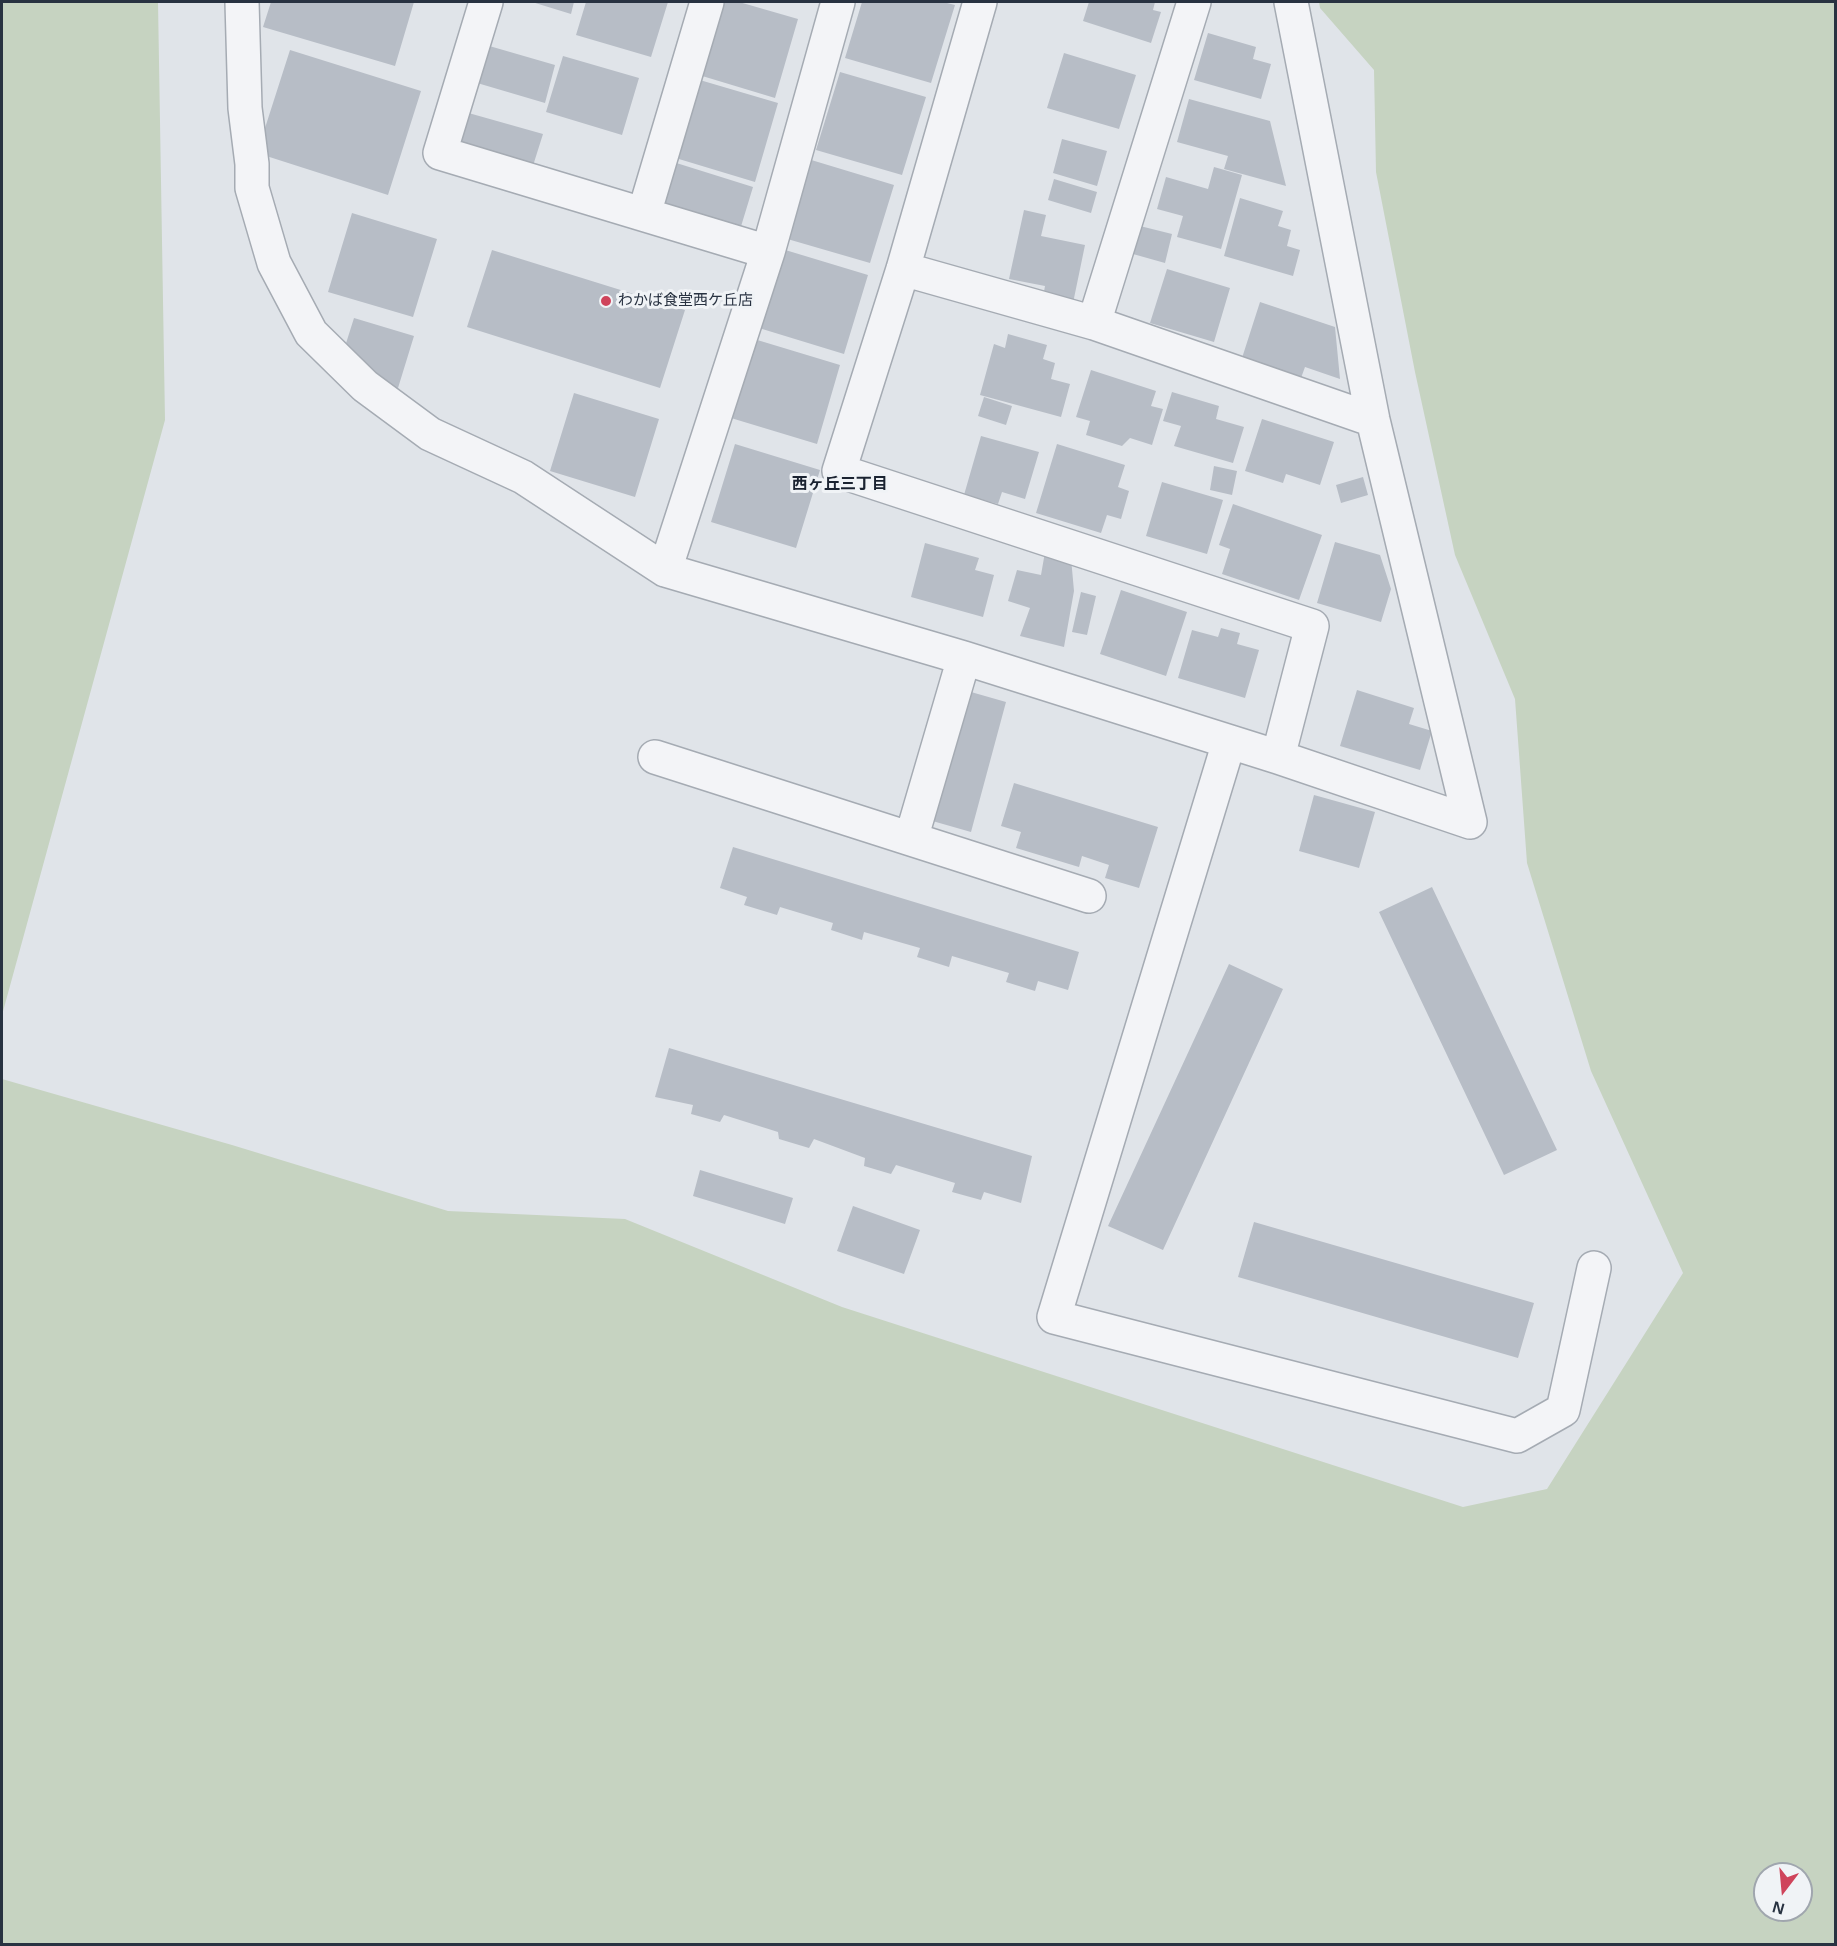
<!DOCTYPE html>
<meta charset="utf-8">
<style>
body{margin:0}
#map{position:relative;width:1837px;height:1946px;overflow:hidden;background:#e0e4e9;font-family:Helvetica,sans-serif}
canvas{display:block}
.frame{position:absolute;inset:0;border:3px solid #283241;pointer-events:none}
.north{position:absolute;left:1753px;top:1862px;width:60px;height:60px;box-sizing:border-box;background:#f0f3f6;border:2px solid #a0a6ae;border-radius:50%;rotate:196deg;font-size:16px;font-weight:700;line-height:24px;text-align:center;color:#283241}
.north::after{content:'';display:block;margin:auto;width:21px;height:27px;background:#cf445b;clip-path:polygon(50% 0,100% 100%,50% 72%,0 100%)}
</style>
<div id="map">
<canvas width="1837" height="1946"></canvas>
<div class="frame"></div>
<div class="north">N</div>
</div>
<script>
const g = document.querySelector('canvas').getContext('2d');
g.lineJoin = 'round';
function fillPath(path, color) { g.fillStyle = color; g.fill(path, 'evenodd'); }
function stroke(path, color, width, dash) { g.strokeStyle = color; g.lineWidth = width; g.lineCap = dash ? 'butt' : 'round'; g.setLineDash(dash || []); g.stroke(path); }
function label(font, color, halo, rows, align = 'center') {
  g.font = font + ' Helvetica,"Noto Sans JP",sans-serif'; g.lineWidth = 6; g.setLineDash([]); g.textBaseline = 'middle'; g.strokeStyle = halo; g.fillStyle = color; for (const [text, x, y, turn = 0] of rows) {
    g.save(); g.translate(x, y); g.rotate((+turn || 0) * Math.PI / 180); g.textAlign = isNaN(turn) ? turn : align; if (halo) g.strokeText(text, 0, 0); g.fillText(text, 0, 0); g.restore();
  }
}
fillPath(new Path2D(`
 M2,2H158L165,420L2,1015Z
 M1319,2H1835V1944H2V1079L232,1145L448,1211L625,1219L842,1307L1463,1507L1547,1489L1683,1273L1591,1071L1527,863L1515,699L1455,555L1415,372L1376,172L1374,70L1320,8ZM1765,1874H1801V1910H1765Z`), '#c6d3c1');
fillPath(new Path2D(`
 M271,2H414L395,66L263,27Z
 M532,2H574L571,14Z
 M586,2H668L651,57L576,35Z
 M711,2H739L798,19L775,98L689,72Z
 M862,2H943L955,5L931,83L845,58Z
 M1089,2H1155L1153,10L1161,12L1151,43L1083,21Z
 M1208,33L1256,47L1253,59L1271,64L1261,99L1194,80Z
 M479,43L555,65L545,103L467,80Z
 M290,50L421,91L388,195L257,153Z
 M1064,53L1136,75L1119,129L1047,108Z
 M563,56L639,78L622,135L546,112Z
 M840,72L926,97L902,175L816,150Z
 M693,78L778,103L755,182L669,156Z
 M1189,99L1270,121L1286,186L1224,169L1228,156L1177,142Z
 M465,112L543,134L531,172L454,150Z
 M1062,139L1107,151L1097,186L1053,173Z
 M808,159L894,185L870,263L784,238Z
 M670,161L753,187L739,233L656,207Z
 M1214,167L1242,175L1221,249L1177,237L1183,216L1157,209L1166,177L1208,189Z
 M1054,179L1097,192L1091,213L1048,200Z
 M1240,198L1283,211L1278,226L1291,230L1287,246L1300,250L1293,276L1224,256Z
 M1024,210L1046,215L1041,236L1085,245L1073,303L1043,297L1045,286L1009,279Z
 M352,213L437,239L413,317L328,292Z
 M1140,226L1172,234L1165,263L1133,254Z
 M782,249L868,275L844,354L759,328Z
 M492,250L685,310L660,388L467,327Z
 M1167,269L1230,288L1214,342L1150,323Z
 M1260,302L1335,327L1340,379L1305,367L1301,378L1242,358Z
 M354,318L414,336L398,388L366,378L342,356Z
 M1008,334L1047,345L1043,359L1055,363L1051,379L1070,384L1061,417L980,395L994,344L1005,348Z
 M754,339L840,365L817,444L731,418Z
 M1091,370L1156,391L1151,406L1163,409L1152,445L1130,438L1122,446L1086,435L1090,421L1076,417Z
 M1172,392L1219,406L1216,419L1244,427L1233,463L1174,446L1181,426L1163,421Z
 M574,393L659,419L635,497L550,471Z
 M984,397L1012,406L1006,425L978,416Z
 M1262,419L1334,442L1320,485L1286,474L1283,483L1245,471Z
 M981,436L1039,452L1025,499L1002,492L998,504L964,495Z
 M735,444L820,470L796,548L711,522Z
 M1057,444L1125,465L1118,487L1129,491L1121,519L1107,515L1101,533L1036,513Z
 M1214,466L1237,471L1232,495L1210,490Z
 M1363,477L1368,495L1341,503L1336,485Z
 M1162,482L1223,500L1207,554L1146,536Z
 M1233,504L1322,535L1299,600L1222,574L1230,549L1219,545Z
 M1335,542L1380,555L1391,589L1381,622L1317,603Z
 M925,543L979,558L975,570L994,575L983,617L911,597Z
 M1045,552L1071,558L1074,591L1064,647L1020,636L1030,608L1008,601L1017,570L1041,575Z
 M1121,590L1187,612L1166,676L1100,654Z
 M1081,592L1096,596L1087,635L1072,632Z
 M1221,628L1240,633L1237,644L1259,650L1245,698L1178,678L1192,630L1218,637Z
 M964,690L1006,702L971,832L929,820Z
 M1357,690L1414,708L1409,724L1432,731L1420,770L1340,746Z
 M1014,783L1158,827L1139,888L1105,878L1109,865L1082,856L1079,867L1016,848L1021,832L1001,826Z
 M1314,795L1375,812L1359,868L1299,851Z
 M733,847L1079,952L1068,990L1038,981L1035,991L1006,982L1009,973L952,956L949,967L917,957L920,948L864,932L862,940L831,930L833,923L780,907L777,915L744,905L747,897L720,888Z
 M1432,887L1557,1150L1504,1175L1379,912Z
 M1229,964L1283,989L1163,1250L1108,1226Z
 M669,1048L1032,1156L1021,1203L984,1192L981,1200L952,1192L955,1183L896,1165L891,1174L864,1166L865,1158L814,1139L809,1148L779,1139L778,1132L724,1115L720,1122L691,1114L693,1105L655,1097Z
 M700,1170L793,1198L785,1224L693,1196Z
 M853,1206L920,1230L904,1274L837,1251Z
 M1254,1222L1534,1303L1518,1358L1238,1277Z`), '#b7bdc6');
const minor = new Path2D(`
 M242,2L245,108L252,164V188L274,263L311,333L365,386L430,434L523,477L665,570L964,658L1278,757L1470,822L1373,420L1291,2
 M486,2L440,153L768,252
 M980,2L903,269L839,471L1312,626L1278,757
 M644,214L707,2
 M903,269L1094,323L1373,420
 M1094,323L1194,2
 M665,570L768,252L838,2
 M1229,742L1054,1317L1517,1436L1563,1410L1594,1268
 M655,757L911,839L964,658
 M911,839L1089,896`);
stroke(minor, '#a5abb3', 36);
stroke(minor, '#f3f4f7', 33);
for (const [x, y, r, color] of [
 [606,301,6,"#cf445b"]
]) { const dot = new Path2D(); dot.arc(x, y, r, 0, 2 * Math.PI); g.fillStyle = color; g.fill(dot); stroke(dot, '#f0f3f6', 2); }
label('15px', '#283241', '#f0f3f6', [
 ["わかば食堂西ケ丘店",618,301]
], 'left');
label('bold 16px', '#1b2331', '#f0f3f6', [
 ["西ヶ丘三丁目",840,485]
]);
</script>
